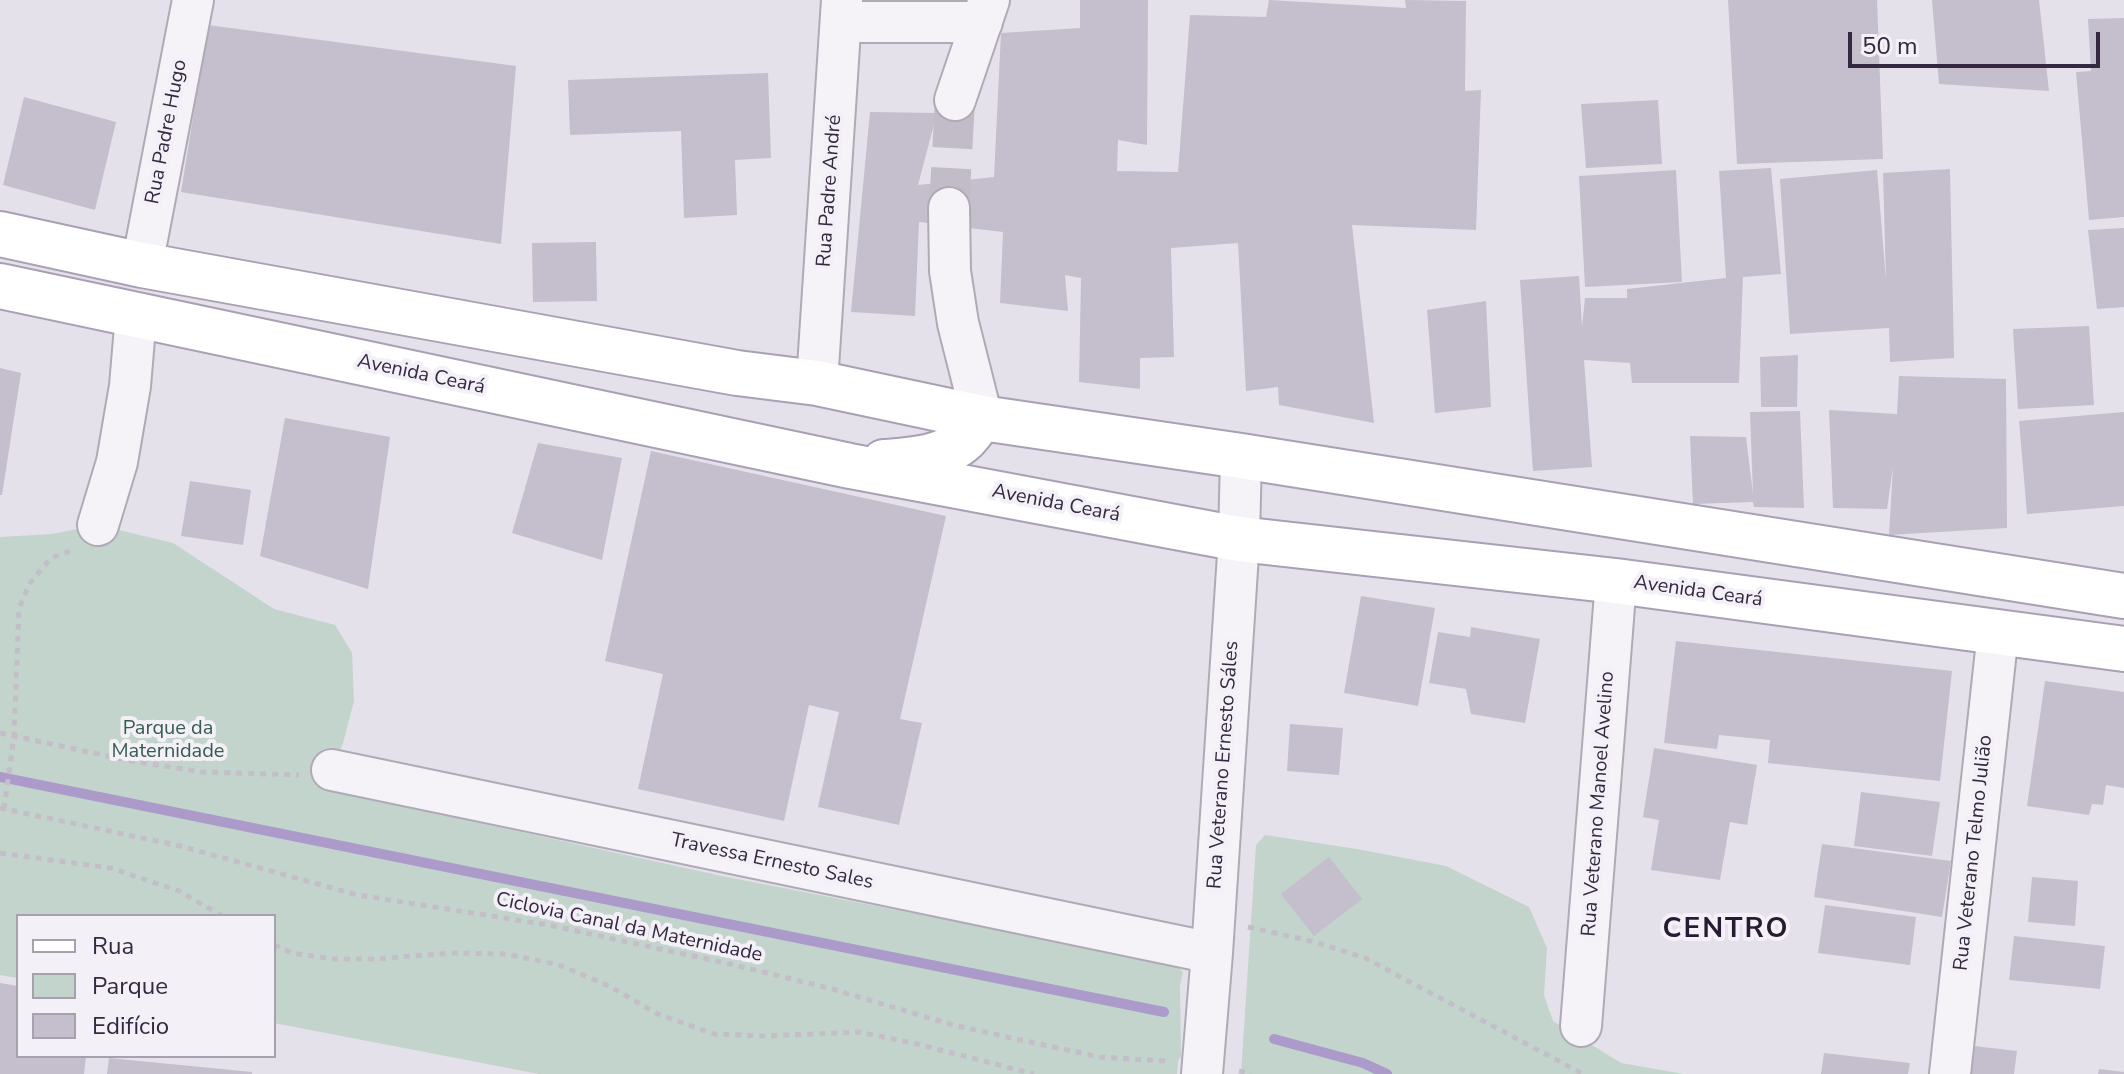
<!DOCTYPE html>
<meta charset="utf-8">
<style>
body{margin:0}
#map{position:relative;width:2124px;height:1074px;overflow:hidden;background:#e5e1ea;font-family:"Nunito Sans",sans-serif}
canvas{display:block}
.legend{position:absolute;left:16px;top:914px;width:260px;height:144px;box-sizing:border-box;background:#f3f0f7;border:2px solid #a7a0ae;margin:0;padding:10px 14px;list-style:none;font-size:24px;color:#352941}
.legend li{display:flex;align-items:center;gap:16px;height:40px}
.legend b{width:40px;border:2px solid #a7a0ae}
.scale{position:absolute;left:1848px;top:32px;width:252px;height:36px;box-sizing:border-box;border:4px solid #352941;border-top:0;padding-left:10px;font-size:24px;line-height:28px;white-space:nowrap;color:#352941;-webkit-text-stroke:6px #f3f0f7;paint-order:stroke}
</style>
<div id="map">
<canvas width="2124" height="1074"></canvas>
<ul class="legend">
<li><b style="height:10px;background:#fff"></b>Rua</li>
<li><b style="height:22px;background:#c2d4cc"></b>Parque</li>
<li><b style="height:22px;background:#c5becc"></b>Edifício</li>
</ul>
<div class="scale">50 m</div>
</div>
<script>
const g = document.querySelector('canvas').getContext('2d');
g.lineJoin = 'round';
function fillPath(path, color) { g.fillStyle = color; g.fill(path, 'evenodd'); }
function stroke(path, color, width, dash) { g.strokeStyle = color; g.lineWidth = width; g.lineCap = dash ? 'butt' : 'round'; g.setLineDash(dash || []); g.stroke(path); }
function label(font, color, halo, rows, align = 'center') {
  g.font = font + ' "Nunito Sans",sans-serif'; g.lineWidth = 8; g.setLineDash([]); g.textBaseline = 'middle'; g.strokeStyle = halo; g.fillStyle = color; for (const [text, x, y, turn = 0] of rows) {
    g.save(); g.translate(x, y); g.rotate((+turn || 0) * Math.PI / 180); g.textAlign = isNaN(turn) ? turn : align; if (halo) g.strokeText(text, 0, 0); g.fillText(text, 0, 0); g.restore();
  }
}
fillPath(new Path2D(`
 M98,525L173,543L274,609L335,625L352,653L354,701L343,743L332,770L329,790L722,876L1174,964L1183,972L1180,985L1181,1056L1178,1061L1177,1074H539L274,1023V916H18V978L0,975V537L52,534Z
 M1265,835L1357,849L1446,866L1529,907L1547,948L1544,995L1553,1021L1621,1063L1684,1074H1241L1256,845Z`), '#c2d4cc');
stroke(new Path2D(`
 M0,777L1164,1012
 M1274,1039L1363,1063L1387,1074`), '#ac9bca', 10);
fillPath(new Path2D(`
 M1080,0H1148L1147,145L1118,140L1117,171L1178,172L1190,15L1266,17L1269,0L1406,8L1405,0L1466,1L1465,91L1481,90L1476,230L1352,225L1374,423L1279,405L1278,387L1246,391L1238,243L1171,248L1174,357L1140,358V389L1079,382L1081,278L1065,275L1068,311L1000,303L1003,232L919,222L915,316L851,312L870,112L937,113L918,185L994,177L1001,33L1080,28Z
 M1728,0H1877L1883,159L1737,164Z
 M1932,0H2039L2049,91L1939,84Z
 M2124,18V217L2089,220L2076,72L2091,71L2088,19Z
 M208,25L516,66L501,244L181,192Z
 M768,73L771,158L735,160L737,215L684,218L681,131L570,135L568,80Z
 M24,97L116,122L95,210L3,185Z
 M1658,100L1662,164L1586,168L1581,104Z
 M1771,168L1781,274L1743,277L1739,383H1632L1630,363L1584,360L1592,467L1533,471L1520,280L1579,276L1582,327L1585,298H1627V289L1726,278L1719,171Z
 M1950,169L1954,358L1890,362L1889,328L1790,334L1780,179L1877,170L1886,280L1883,173Z
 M1676,170L1682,282L1585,287L1579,176Z
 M2124,228V307L2097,309L2088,230Z
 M596,242L597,301L533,302L532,243Z
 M1486,301L1491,407L1435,413L1427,310Z
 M2089,326L2094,405L2018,409L2013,329Z
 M1798,355L1797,407H1761L1760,357Z
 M0,368L21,373L2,495H0Z
 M1899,376L2006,379L2007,528L1889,535L1893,467L1887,509L1833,508L1829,410L1897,414Z
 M1800,411L1804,508L1754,507L1753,502L1693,504L1690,436L1746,437L1753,494L1750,412Z
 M2124,412V506L2027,514L2019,421Z
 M285,418L390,437L368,589L260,556Z
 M538,443L622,458L602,560L512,533Z
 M651,451L946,516L900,719L922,723L899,825L818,807L839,712L809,705L784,821L638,789L663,674L605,661Z
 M190,481L251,490L243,545L181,536Z
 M1361,596L1435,608L1418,706L1344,693Z
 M1471,627L1540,639L1525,723L1471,714L1466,689L1429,683L1438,632L1470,637Z
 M1676,641L1952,671L1940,781L1768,763L1770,740L1719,735L1717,749L1664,743Z
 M2045,681L2124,692V788L2106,785L2103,805L2092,804L2089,815L2027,806Z
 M1290,724L1343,728L1339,775L1287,771Z
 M1654,748L1757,765L1747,825L1730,822L1720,880L1651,870L1659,820L1643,817Z
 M1861,792L1940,802L1932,856L1854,846Z
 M1822,844L1951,861L1942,917L1814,897Z
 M1329,857L1362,899L1314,936L1281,894Z
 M2032,877L2078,881L2075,926L2028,922Z
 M1825,905L1916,917L1910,965L1818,953Z
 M2014,936L2105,946L2100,989L2009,980Z
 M0,983L18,986V1056H86L84,1074H0Z
 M1974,1046L2017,1051L2014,1074H1971Z
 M1824,1053L1910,1063L1908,1074H1821Z
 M109,1058L252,1072V1074H107Z
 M2099,1069L2124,1072V1074H2098Z`), '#c5becc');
stroke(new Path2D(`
 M949,208L955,100`), '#c2bcc8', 40, [40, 20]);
const minor = new Path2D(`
 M841,22H982
 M955,100L989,0
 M949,208L950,271L958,323L982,418
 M142,265L193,0
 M817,383L842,0
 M98,525L117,462L130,386L136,315
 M332,770L1212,953
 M1581,1026L1616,581
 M1202,1074L1212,953L1239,539L1241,456
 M1950,1074L1998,632`);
const major = new Path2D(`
 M0,234L142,265L737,373L817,383L982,418L1241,456L2124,596
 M0,286L850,466L1239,539L1616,581L2124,649
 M884,462C911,460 945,458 965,439C971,433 976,425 982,418`);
stroke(minor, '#b0aab7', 44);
stroke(major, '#a9a0b5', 48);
stroke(new Path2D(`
 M0,733L131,761L202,772L299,775
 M0,808L180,846L358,895L549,925L730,964L832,989L953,1025L1016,1039L1100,1057L1166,1061
 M4,809L14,736L19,608L30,583L51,558L73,550
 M0,853L111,868L179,891L222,916
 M1248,927L1315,942L1365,958L1583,1074
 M274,945L292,953L334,959H377L451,953L507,954L559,965L609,986L658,1014L714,1034L764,1036L859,1032L913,1043L1034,1074
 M1239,1071L1251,1074`), '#c4bec8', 5, [6, 6]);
stroke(minor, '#f6f3f8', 40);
stroke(major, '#fff', 44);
label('20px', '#352941', '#f3f0f7', [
 ["Rua Padre Hugo",167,132,-79],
 ["Rua Padre André",830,191,-86],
 ["Avenida Ceará",421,375,12],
 ["Avenida Ceará",1056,504,11],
 ["Avenida Ceará",1698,592,8],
 ["Rua Veterano Ernesto Sáles",1224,765,-86],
 ["Rua Veterano Manoel Avelino",1599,804,-86],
 ["Rua Veterano Telmo Julião",1974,853,-84],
 ["Travessa Ernesto Sales",772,862,12],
 ["Ciclovia Canal da Maternidade",629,928,12]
]);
label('20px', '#365d50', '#f3f0f7', [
 ["Parque da",168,729],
 ["Maternidade",168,752]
]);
g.letterSpacing = '2px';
label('bold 28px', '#271b32', '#f3f0f7', [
 ["CENTRO",1726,930]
]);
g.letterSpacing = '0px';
</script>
